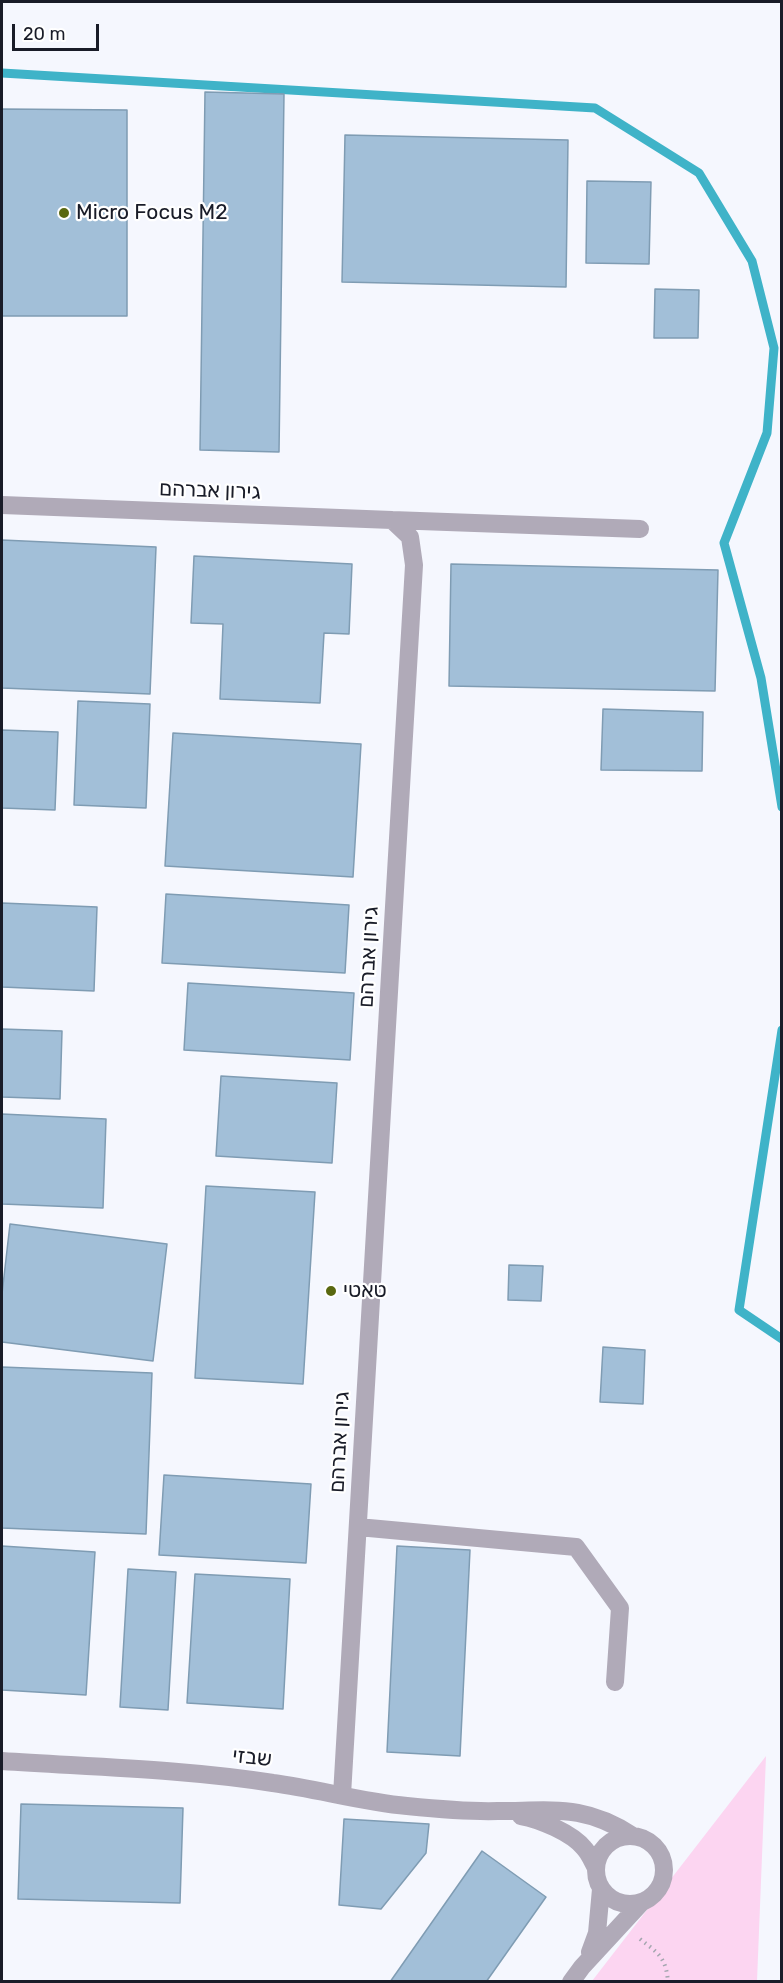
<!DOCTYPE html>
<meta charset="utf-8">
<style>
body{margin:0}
#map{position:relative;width:783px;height:1983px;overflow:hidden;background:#f5f7fe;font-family:Rubik,sans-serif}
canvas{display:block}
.frame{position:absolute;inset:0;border:3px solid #191c28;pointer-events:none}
.scale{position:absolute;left:12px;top:24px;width:87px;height:27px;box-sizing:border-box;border:3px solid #191c28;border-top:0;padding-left:8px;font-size:18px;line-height:21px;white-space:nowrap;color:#191c28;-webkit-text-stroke:4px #fff;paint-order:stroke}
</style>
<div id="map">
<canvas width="783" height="1983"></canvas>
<div class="frame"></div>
<div class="scale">20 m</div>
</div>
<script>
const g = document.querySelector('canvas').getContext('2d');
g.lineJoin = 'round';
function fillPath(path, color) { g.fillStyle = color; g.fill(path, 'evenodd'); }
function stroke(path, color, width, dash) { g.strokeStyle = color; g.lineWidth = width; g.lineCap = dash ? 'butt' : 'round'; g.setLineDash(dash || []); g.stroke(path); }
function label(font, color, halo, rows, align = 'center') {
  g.font = font + ' Rubik,Heebo,sans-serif'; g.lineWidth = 4.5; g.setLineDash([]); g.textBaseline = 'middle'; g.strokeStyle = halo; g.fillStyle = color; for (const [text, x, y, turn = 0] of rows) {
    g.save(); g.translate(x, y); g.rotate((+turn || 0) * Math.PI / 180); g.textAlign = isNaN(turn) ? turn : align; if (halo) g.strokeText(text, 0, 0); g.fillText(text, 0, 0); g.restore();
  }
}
fillPath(new Path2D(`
 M766,1756L757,1981H592Z`), '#fcd5f1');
stroke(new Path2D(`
 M2,73L595,108L699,173L752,261L774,348L767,433L724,543L761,678L782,807
 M782,1030L739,1310L782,1339`), '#3fb3c8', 9);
const building = new Path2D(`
 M205,92L284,94L279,452L200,450Z
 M2,109L127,110V316H2Z
 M345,135L568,140L566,287L342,282Z
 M587,181L651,182L649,264L586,263Z
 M655,289L699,290L698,338H654Z
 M2,540L156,547L150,694L2,688Z
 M194,556L352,564L349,634L324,633L320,703L220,699L223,624L191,623Z
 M451,564L718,570L715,691L449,686Z
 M78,701L150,704L146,808L74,805Z
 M603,709L703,712L702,771L601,770Z
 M2,730L58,732L55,810L2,808Z
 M173,733L361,744L353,877L165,866Z
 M166,894L349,905L345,973L162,963Z
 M2,903L97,907L94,991L2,987Z
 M188,983L354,993L350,1060L184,1050Z
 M2,1029L62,1031L60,1099L2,1097Z
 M221,1076L337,1083L332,1163L216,1156Z
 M2,1114L106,1119L103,1208L2,1204Z
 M206,1186L315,1192L303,1384L195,1378Z
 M10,1224L167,1244L153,1361L2,1342V1294Z
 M509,1265L543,1266L541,1301L508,1300Z
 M603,1347L645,1350L643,1404L600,1402Z
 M2,1367L152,1373L146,1534L2,1528Z
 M164,1475L311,1484L306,1563L159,1555Z
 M2,1546L95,1552L86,1695L2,1690Z
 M397,1546L470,1550L460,1756L387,1752Z
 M128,1569L176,1572L168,1710L120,1707Z
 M195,1574L290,1579L283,1709L187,1703Z
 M21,1804L183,1808L180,1903L18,1899Z
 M344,1819L429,1824L426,1853L381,1909L339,1905Z
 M482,1851L546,1897L486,1982H390Z`);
fillPath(building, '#a2bfd8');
stroke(building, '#7f9cb3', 1.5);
stroke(new Path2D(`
 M640,1939C658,1953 666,1957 668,1982`), '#a4a6af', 4, [1.5, 4.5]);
stroke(new Path2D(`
 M2,505L392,520L410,537L414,565L342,1795
 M392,520L640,529
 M358,1527L576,1547L620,1608L615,1682
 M2,1761C92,1767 184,1769 273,1783C318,1789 362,1802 407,1806C437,1809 468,1812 498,1811C553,1811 584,1804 633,1836
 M521,1816C539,1819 572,1833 584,1848C589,1853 592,1861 596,1868
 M596 1870a34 34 0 1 1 68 0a34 34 0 1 1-68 0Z
 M590,1952L597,1933L601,1889
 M571,1982L582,1967L642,1902`), '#b0aab8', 18);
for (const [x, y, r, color] of [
 [64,213,6,"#596810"],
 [331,1291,6,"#596810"]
]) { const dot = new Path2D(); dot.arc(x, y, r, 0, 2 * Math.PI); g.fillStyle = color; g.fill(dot); stroke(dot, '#fff', 2); }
label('21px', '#191c28', '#fff', [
 ["Micro Focus M2",76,213],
 ["טאטי",343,1291]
], 'left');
label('21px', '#191c28', '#fff', [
 ["גירון אברהם",210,491,2],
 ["גירון אברהם",369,957,-87],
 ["גירון אברהם",340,1442,-87],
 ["שבזי",252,1758,6]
]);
</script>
